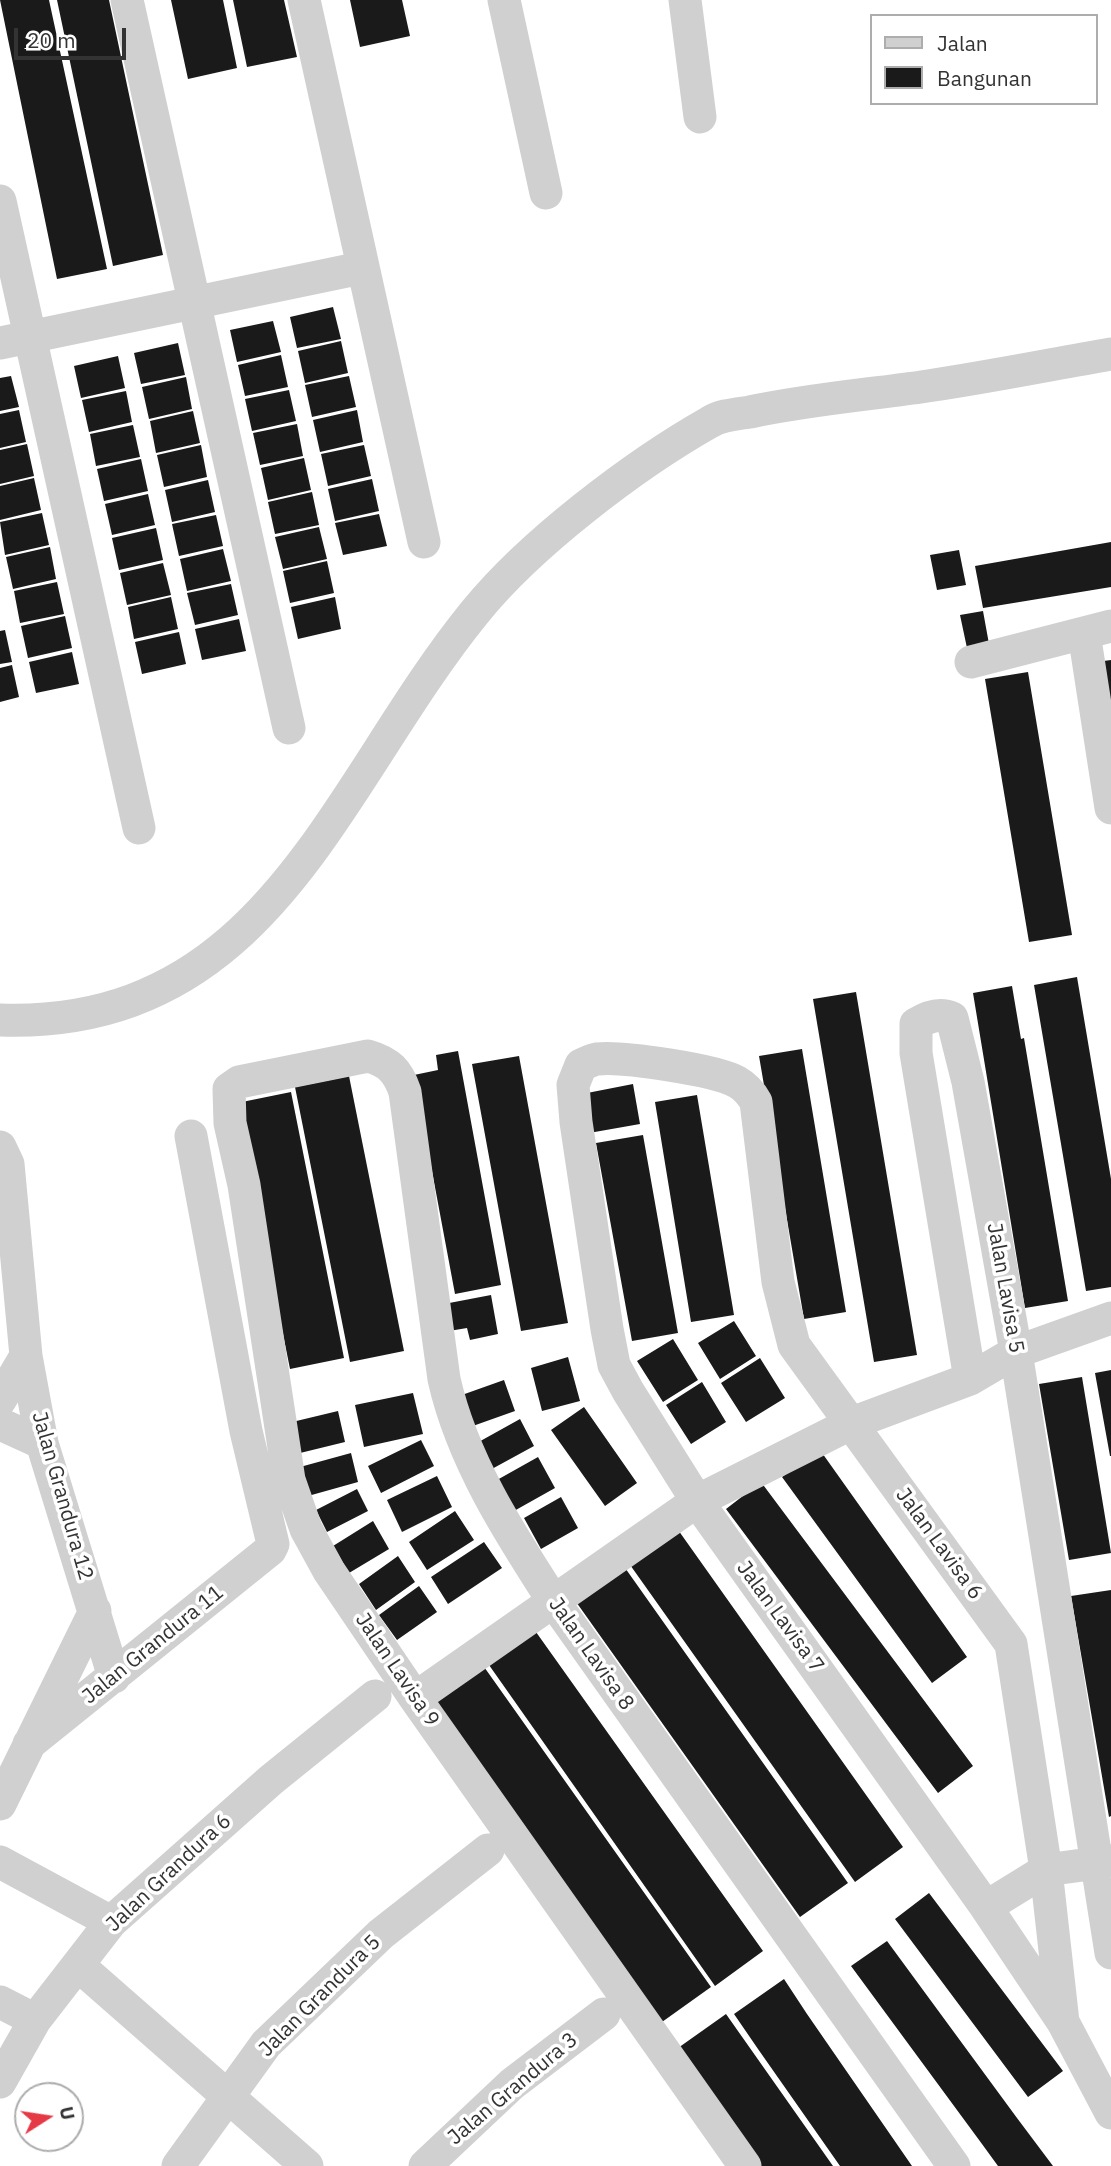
<!DOCTYPE html>
<style>
body{margin:0}
#map{position:relative;width:1111px;height:2166px;overflow:hidden;background:#fff;font-family:"IBM Plex Sans",sans-serif}
canvas{display:block}
.legend{position:absolute;left:870px;top:14px;width:228px;height:91px;box-sizing:border-box;background:#fff;border:2px solid #adadad;margin:0;padding:9px 12px;list-style:none;font-size:21px;color:#333}
.legend li{display:flex;align-items:center;gap:14px;height:35px}
.legend b{width:35px;border:2px solid #adadad}
.north{position:absolute;left:14px;top:2082px;width:70px;height:70px;box-sizing:border-box;background:#fff;border:2px solid #adadad;border-radius:50%;rotate:78deg;font-size:19px;font-weight:700;line-height:28px;text-align:center;color:#333}
.north::after{content:'';display:block;margin:auto;width:24px;height:32px;background:#e63946;clip-path:polygon(50% 0,100% 100%,50% 72%,0 100%)}
.scale{position:absolute;left:14px;top:28px;width:112px;height:32px;box-sizing:border-box;border:4px solid #333;border-top:0;padding-left:9px;font-size:21px;line-height:24px;white-space:nowrap;color:#333;-webkit-text-stroke:5px #fff;paint-order:stroke}
</style>
<div id="map">
<canvas width="1111" height="2166"></canvas>
<ul class="legend">
<li><b style="height:9px;background:#d0d0d0"></b>Jalan</li>
<li><b style="height:19px;background:#1a1a1a"></b>Bangunan</li>
</ul>
<div class="north">U</div>
<div class="scale">20 m</div>
</div>
<script>
const g = document.querySelector('canvas').getContext('2d');
g.lineJoin = 'round';
function fillPath(path, color) { g.fillStyle = color; g.fill(path, 'evenodd'); }
function stroke(path, color, width, dash) { g.strokeStyle = color; g.lineWidth = width; g.lineCap = dash ? 'butt' : 'round'; g.setLineDash(dash || []); g.stroke(path); }
function label(font, color, halo, rows, align = 'center') {
  g.font = font + ' "IBM Plex Sans",sans-serif'; g.lineWidth = 7; g.setLineDash([]); g.textBaseline = 'middle'; g.strokeStyle = halo; g.fillStyle = color; for (const [text, x, y, turn = 0] of rows) {
    g.save(); g.translate(x, y); g.rotate((+turn || 0) * Math.PI / 180); g.textAlign = isNaN(turn) ? turn : align; if (halo) g.strokeText(text, 0, 0); g.fillText(text, 0, 0); g.restore();
  }
}
fillPath(new Path2D(`
 M0,0H49L107,269L57,279Z
 M57,0H109L163,255L113,266Z
 M171,0H223L237,68L188,79Z
 M233,0H284L297,57L247,67Z
 M350,0H402L410,36L360,47Z
 M333,307L341,339L297,348L290,317Z
 M273,321L281,352L237,362L230,330Z
 M341,341L348,373L305,383L298,351Z
 M178,343L185,375L141,384L134,353Z
 M281,355L288,387L245,396L238,365Z
 M118,356L125,388L81,398L74,366Z
 M11,376L19,407L0,411V378Z
 M349,376L356,407L312,417L305,385Z
 M186,377L192,409L149,419L142,387Z
 M289,390L296,421L252,431L245,399Z
 M126,391L132,422L89,432L82,400Z
 M19,410L26,442L0,448V414Z
 M357,410L363,442L320,452L313,420Z
 M193,411L200,443L156,453L150,421Z
 M297,424L303,456L260,465L253,433Z
 M133,425L140,457L96,466L90,434Z
 M27,444L34,476L0,484V450Z
 M201,445L207,477L164,487L157,455Z
 M364,445L371,476L328,486L321,454Z
 M304,458L311,490L268,500L261,468Z
 M141,459L148,491L104,501L97,469Z
 M34,478L41,510L0,520V486Z
 M372,479L379,511L335,521L328,489Z
 M208,480L215,512L172,522L165,490Z
 M312,492L319,525L275,534L268,502Z
 M148,494L155,525L112,535L105,504Z
 M42,513L49,545L5,555L0,522Z
 M379,514L387,546L343,555L335,523Z
 M216,515L223,546L179,556L172,524Z
 M319,527L327,559L283,569L275,537Z
 M156,528L163,560L119,570L112,538Z
 M1111,542V587L983,608L975,566Z
 M50,547L56,579L13,589L6,557Z
 M223,549L231,581L187,591L180,559Z
 M959,550L966,585L937,590L930,555Z
 M327,561L334,593L290,603L283,571Z
 M163,563L171,595L127,605L120,573Z
 M57,582L64,614L20,623L14,591Z
 M231,584L238,615L195,625L187,593Z
 M171,597L178,629L134,639L128,607Z
 M335,597L341,629L298,639L291,607Z
 M983,611L989,644L967,648L960,615Z
 M65,616L72,648L28,658L21,626Z
 M239,619L246,651L202,660L195,629Z
 M5,630L12,662L0,664V631Z
 M179,632L186,664L142,674L135,642Z
 M72,652L79,684L36,693L29,662Z
 M1111,660V739L1096,662Z
 M12,665L19,697L0,702V668Z
 M1028,672L1072,935L1029,942L985,679Z
 M1077,977L1111,1179V1287L1086,1291L1034,985Z
 M1012,986L1021,1039L1024,1038L1068,1301L1025,1308L973,993Z
 M856,992L917,1355L874,1362L813,999Z
 M802,1049L846,1312L804,1319L759,1056Z
 M458,1051L501,1285L455,1294L414,1075L438,1070L436,1055Z
 M519,1056L568,1323L521,1331L472,1064Z
 M349,1076L404,1351L350,1362L295,1087Z
 M633,1084L640,1124L589,1133L582,1094Z
 M291,1092L344,1358L290,1369L237,1103Z
 M697,1095L734,1315L691,1322L655,1102Z
 M643,1135L678,1333L632,1341L596,1143Z
 M491,1295L498,1334L470,1340L467,1328L449,1331L444,1304Z
 M734,1321L756,1356L720,1379L698,1343Z
 M673,1339L698,1380L663,1402L637,1361Z
 M568,1357L580,1401L542,1411L531,1368Z
 M760,1358L785,1398L746,1422L721,1383Z
 M1111,1370V1456H1110L1095,1373Z
 M1082,1377L1111,1553L1069,1560L1039,1384Z
 M504,1380L515,1411L470,1427L459,1396Z
 M702,1382L726,1422L691,1444L666,1405Z
 M413,1393L423,1434L364,1447L355,1405Z
 M584,1407L637,1483L605,1506L551,1430Z
 M338,1411L345,1442L296,1454L288,1423Z
 M520,1419L534,1446L490,1470L475,1444Z
 M421,1440L434,1466L381,1493L368,1466Z
 M820,1450L967,1657L932,1683L782,1477Z
 M351,1453L358,1482L308,1496L300,1467Z
 M538,1457L555,1488L514,1511L497,1480Z
 M437,1476L452,1507L402,1532L387,1500Z
 M761,1482L973,1766L938,1793L726,1509Z
 M357,1489L368,1511L327,1532L316,1510Z
 M561,1497L578,1528L541,1549L524,1518Z
 M455,1511L474,1540L427,1570L409,1542Z
 M373,1521L389,1549L349,1573L333,1546Z
 M676,1527L903,1847L855,1882L628,1562Z
 M484,1542L502,1568L448,1604L431,1577Z
 M398,1556L415,1582L376,1610L359,1584Z
 M623,1565L848,1883L800,1917L574,1599Z
 M419,1586L437,1612L397,1640L379,1615Z
 M1111,1590V1816L1109,1817L1071,1596Z
 M536,1632L763,1951L715,1986L489,1665Z
 M482,1664L711,1987L662,2022L433,1699Z
 M929,1893L1063,2071L1028,2097L895,1919Z
 M887,1941L1017,2118L1053,2166H998L982,2144L851,1966Z
 M784,1979L807,2014L912,2166H840L758,2049L734,2014Z
 M726,2014L833,2166H760L678,2048Z`), '#1a1a1a');
stroke(new Path2D(`
 M127,0L289,728
 M304,0L424,542
 M504,0L546,193
 M685,0L700,117
 M0,201L139,828
 M0,343L361,268
 M1084,633L1111,808
 M971,662L1111,626
 M0,1020C269,1029 334,785 475,612C530,544 634,465 710,422C721,415 737,414 750,412C806,400 864,395 921,387C984,378 1048,365 1111,354
 M0,1147L8,1164L26,1356L42,1443L114,1677
 M970,1379L916,1053V1024C927,1017 939,1012 952,1018L968,1082L1016,1352L1111,1953
 M0,1400L26,1356
 M0,1424L42,1443
 M415,1698L697,1501L852,1423L970,1379L1016,1352L1111,1318
 M29,1744L270,1550L273,1544L246,1431L191,1136
 M0,1804L95,1611
 M0,1862L111,1922
 M986,1907L1046,1870L1111,1861
 M79,1966L307,2166
 M0,2002L35,2020
 M1063,2022L1046,1870L1011,1644L794,1345L778,1282L756,1102C751,1093 746,1087 737,1082C716,1070 622,1056 597,1059C592,1060 586,1063 581,1065L573,1085L576,1122L607,1329L614,1365L628,1391L697,1501L986,1907L1063,2022L1111,2113
 M0,2082L35,2020L111,1922L271,1780L375,1696
 M178,2166L266,2044L381,1934L488,1850
 M425,2166L512,2084L604,2014
 M745,2166L415,1698L329,1571L306,1529L289,1480L244,1185L230,1123L229,1089L239,1082L368,1056C389,1062 398,1071 405,1092L444,1379C462,1460 510,1534 554,1602L954,2166`), '#d0d0d0', 33);
label('21px', '#333', '#fff', [
 ["Jalan Lavisa 5",1005,1288,80],
 ["Jalan Grandura 12",62,1496,74],
 ["Jalan Lavisa 6",939,1544,54],
 ["Jalan Lavisa 7",780,1617,54],
 ["Jalan Grandura 11",153,1645,-39],
 ["Jalan Lavisa 8",591,1654,55],
 ["Jalan Lavisa 9",397,1670,56],
 ["Jalan Grandura 6",169,1873,-43],
 ["Jalan Grandura 5",320,1996,-45],
 ["Jalan Grandura 3",513,2089,-40]
]);
</script>
